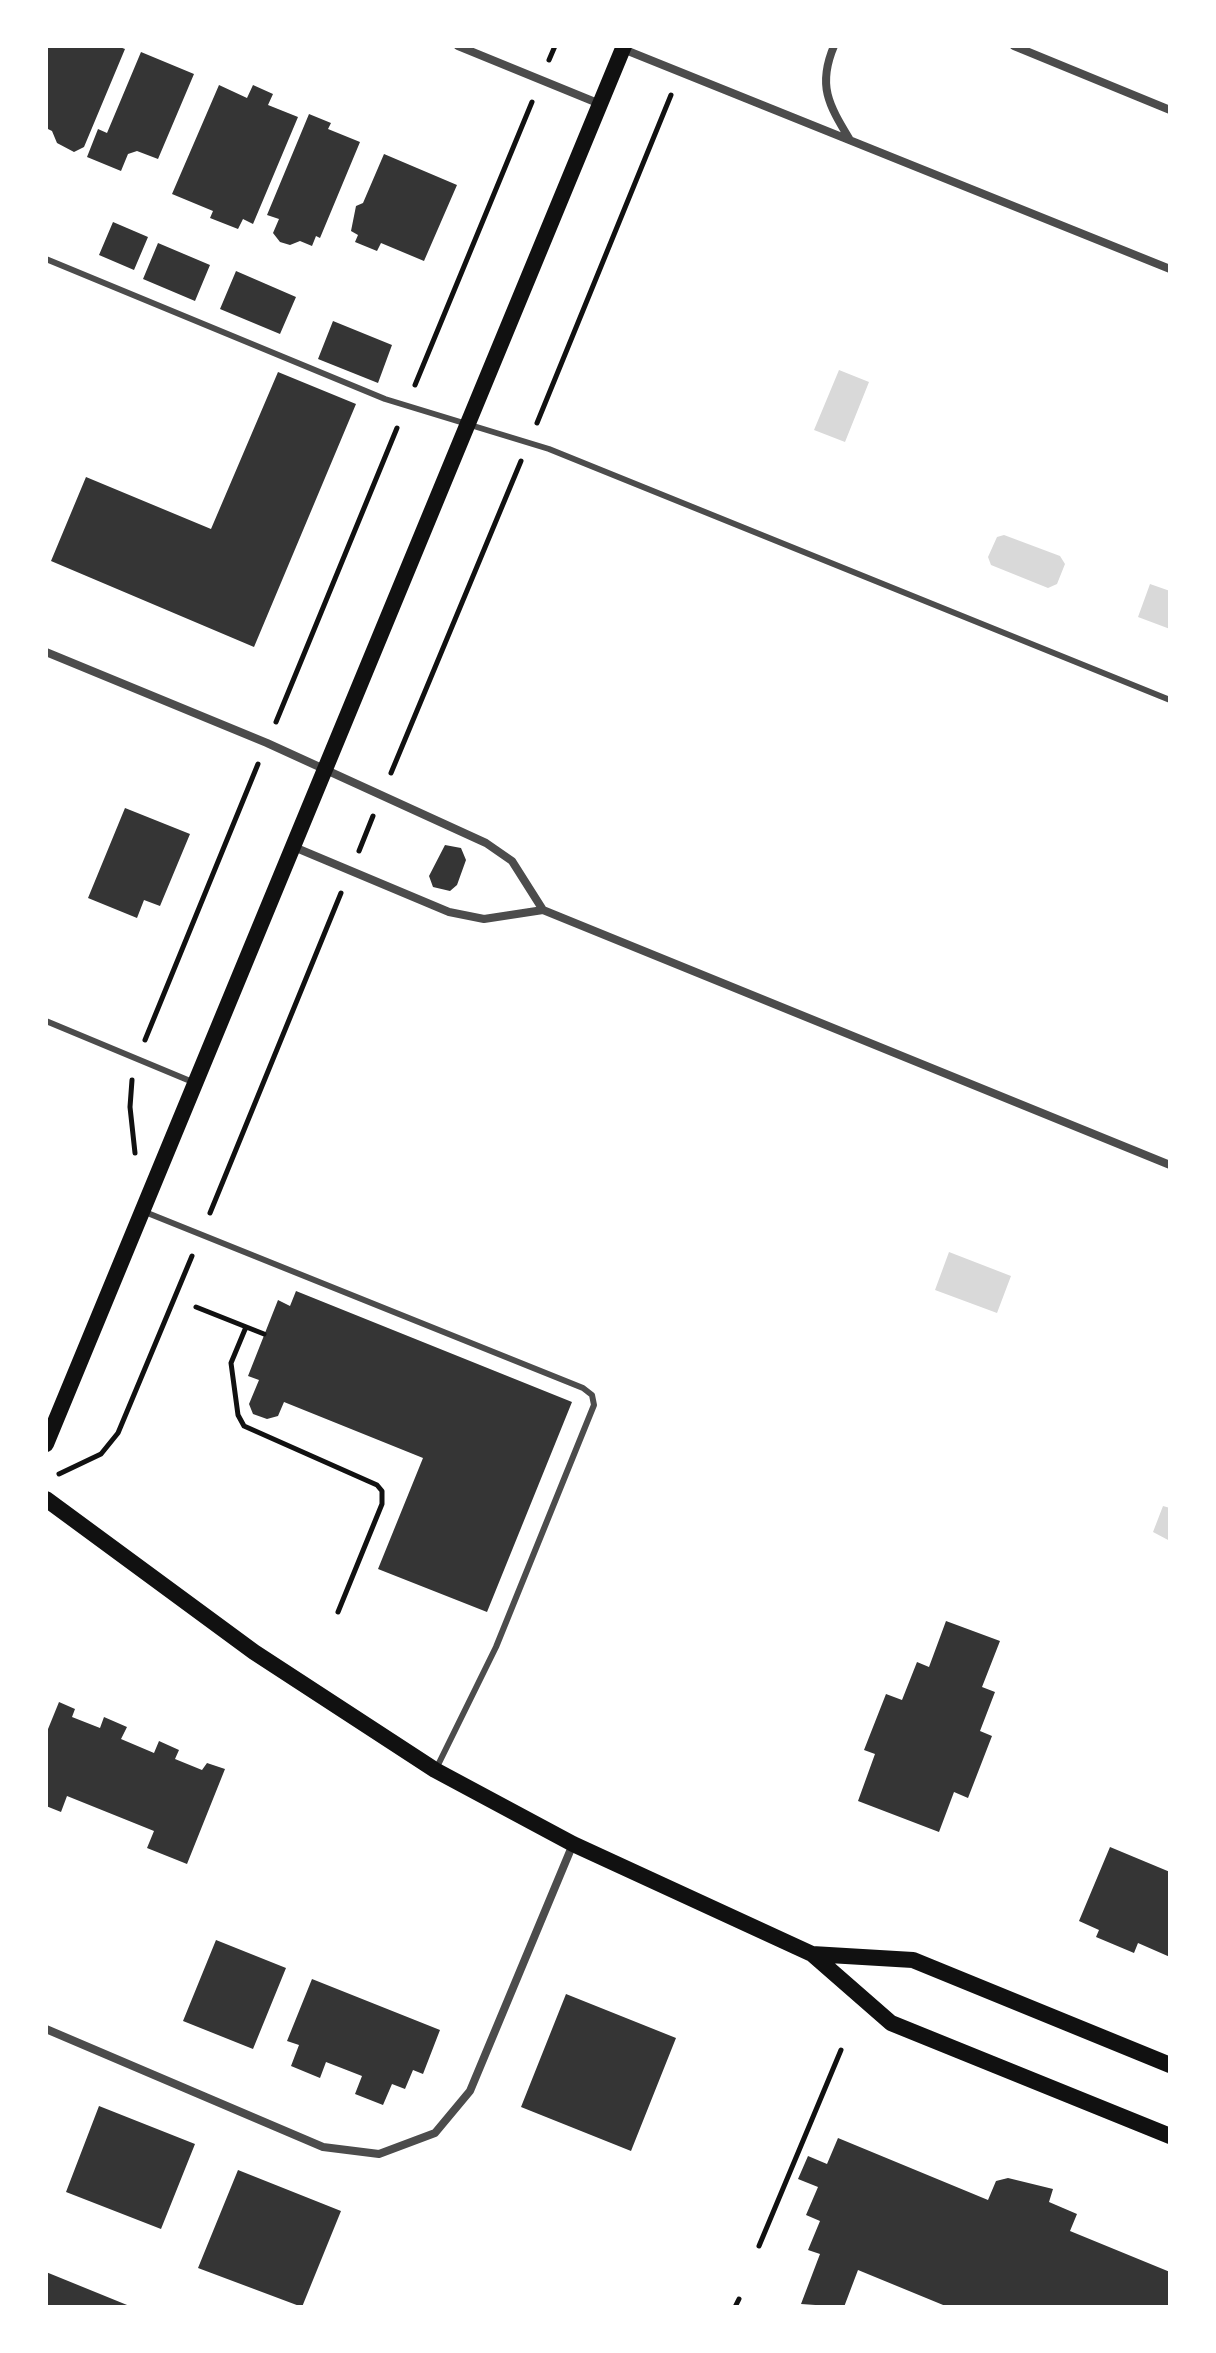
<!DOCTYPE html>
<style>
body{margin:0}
#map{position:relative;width:1216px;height:2353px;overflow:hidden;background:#fff;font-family:Montserrat,sans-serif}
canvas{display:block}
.frame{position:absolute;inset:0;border:48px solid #fff;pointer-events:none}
</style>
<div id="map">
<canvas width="1216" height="2353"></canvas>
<div class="frame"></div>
</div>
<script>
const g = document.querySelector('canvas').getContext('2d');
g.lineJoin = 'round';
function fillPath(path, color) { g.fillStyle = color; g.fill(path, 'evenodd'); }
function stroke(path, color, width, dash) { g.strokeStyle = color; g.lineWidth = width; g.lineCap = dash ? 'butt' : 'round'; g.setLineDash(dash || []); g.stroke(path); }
fillPath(new Path2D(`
 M839,370L869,382L845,442L814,430Z
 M1004,535L1060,556L1065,564L1057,584L1048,588L991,565L988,557L997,537Z
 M1150,584L1170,591V629L1138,617Z
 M949,1252L1011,1276L997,1313L935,1290Z
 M1163,1506L1170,1508V1541L1153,1532Z`), '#d9d9d9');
fillPath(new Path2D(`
 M46,46H117L125,49L84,147L74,152L57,143L52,131L46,128Z
 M141,52L194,74L158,159L137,151L128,154L121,171L87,157L98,129L107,133Z
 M219,85L247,98L253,85L273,94L268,105L298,117L253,224L243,219L238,229L210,218L213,211L172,194Z
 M309,114L331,123L328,129L360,142L320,238L316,236L312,246L300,241L290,245L280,242L273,233L279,219L267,215Z
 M384,154L457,185L424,261L381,243L377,251L355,242L358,235L351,231L356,206L363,203Z
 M113,222L148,237L134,270L99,255Z
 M158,243L210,265L195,301L143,279Z
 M236,271L296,297L280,334L220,309Z
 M333,321L392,345L378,383L318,359Z
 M278,372L356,404L254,647L51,561L86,477L211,529Z
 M125,808L190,834L160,906L144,900L137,918L88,898Z
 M445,845L461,848L466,860L457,885L450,891L433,887L429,876Z
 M296,1291L572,1402L487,1612L378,1569L423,1458L284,1402L278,1416L267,1419L253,1414L249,1404L259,1380L248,1376L278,1300L290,1306Z
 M946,1621L1000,1641L982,1687L995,1692L980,1731L992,1736L968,1798L954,1792L939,1832L858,1801L875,1754L864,1750L886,1694L902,1700L917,1662L929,1667Z
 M59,1702L75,1709L72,1717L100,1728L104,1717L127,1727L121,1739L154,1753L159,1741L179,1750L175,1759L202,1770L207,1763L225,1769L187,1864L147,1848L154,1831L67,1796L61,1812L46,1806V1734Z
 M1110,1847L1170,1872V1957L1138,1943L1134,1953L1096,1937L1099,1930L1079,1921Z
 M216,1940L286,1968L253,2049L183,2021Z
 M312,1979L440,2030L423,2074L413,2070L405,2089L392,2084L383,2105L355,2094L362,2076L326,2062L320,2078L291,2066L299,2045L287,2041Z
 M566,1994L676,2038L631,2151L521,2107Z
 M99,2106L195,2144L161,2229L66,2192Z
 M838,2138L988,2200L996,2181L1008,2178L1053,2189L1049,2202L1077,2214L1070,2231L1170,2272V2307H948L858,2270L844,2307L801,2304L820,2254L808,2250L820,2221L806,2215L818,2187L798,2179L808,2156L827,2164Z
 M238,2170L341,2211L302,2307L198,2268Z
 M46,2272L132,2307H46Z`), '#353535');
stroke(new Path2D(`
 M549,60L555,46
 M415,385L532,102
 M537,423L671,95
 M276,722L397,428
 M391,773L521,461
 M359,851L373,816
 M145,1040L258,764
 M132,1080L130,1107L135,1153
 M210,1213L341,893
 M196,1307L264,1334
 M246,1327L231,1363L238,1415L244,1426L377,1485L382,1491V1504L338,1612
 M59,1474L101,1454L118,1433L192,1256
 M759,2246L841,2050
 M735,2307L739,2299`), '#111', 5);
stroke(new Path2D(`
 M46,259L385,399L549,449L1170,700
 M46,1021L195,1083
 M145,1212L583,1388L592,1395L594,1405L496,1647L437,1767`), '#4c4c4c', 6);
stroke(new Path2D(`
 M458,46L600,104
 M834,46C817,86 829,105 850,140
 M1014,46L1170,110
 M623,49L1170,269
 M46,652L267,743L486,843L512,861L543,910
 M294,847L449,912L484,919L543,910
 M543,910L1170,1165
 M46,2029L323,2147L379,2154L435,2133L470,2091L573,1844`), '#4c4c4c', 8);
stroke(new Path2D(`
 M46,1444L624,46
 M46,1499L254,1652L435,1770L573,1844L812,1954L891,2023L1170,2136
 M812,1954L913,1960L1170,2065`), '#111', 16);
</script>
